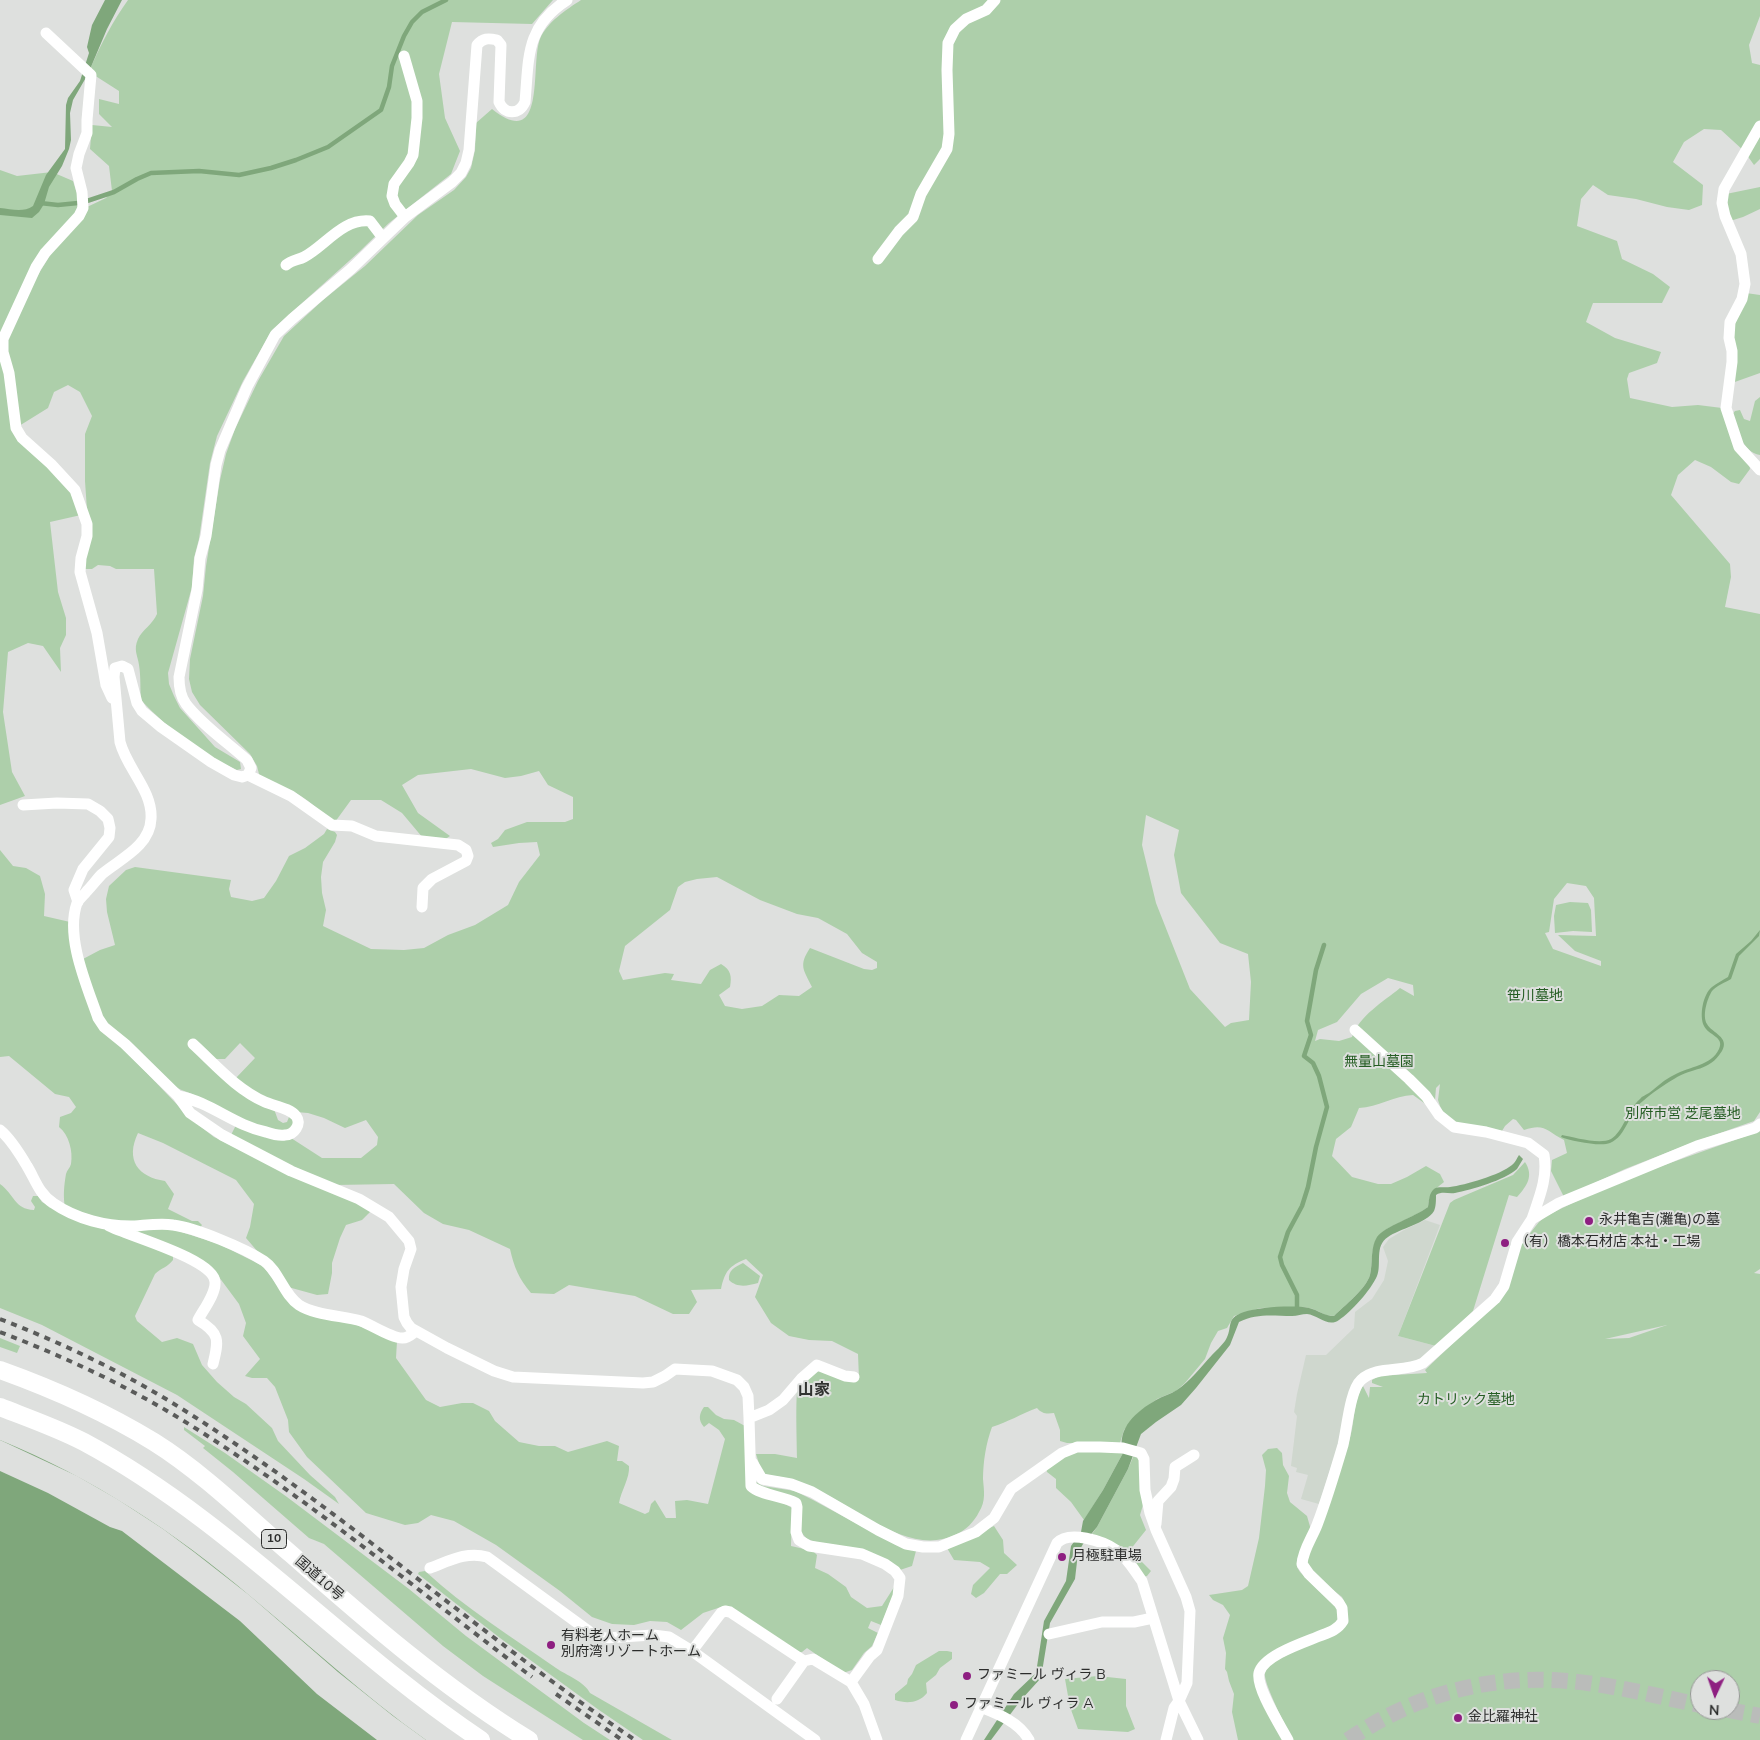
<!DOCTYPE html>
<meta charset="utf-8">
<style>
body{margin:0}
#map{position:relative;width:1760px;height:1740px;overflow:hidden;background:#dee0de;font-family:"Nunito Sans",sans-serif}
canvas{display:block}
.north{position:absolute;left:1690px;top:1670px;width:50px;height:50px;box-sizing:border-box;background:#dee0de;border:1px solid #979897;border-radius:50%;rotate:183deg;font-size:14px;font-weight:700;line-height:20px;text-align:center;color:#2c2d2c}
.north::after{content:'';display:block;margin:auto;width:18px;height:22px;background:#8e1f81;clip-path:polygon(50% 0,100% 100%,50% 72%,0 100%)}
</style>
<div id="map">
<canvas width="1760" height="1740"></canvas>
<div class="north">N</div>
</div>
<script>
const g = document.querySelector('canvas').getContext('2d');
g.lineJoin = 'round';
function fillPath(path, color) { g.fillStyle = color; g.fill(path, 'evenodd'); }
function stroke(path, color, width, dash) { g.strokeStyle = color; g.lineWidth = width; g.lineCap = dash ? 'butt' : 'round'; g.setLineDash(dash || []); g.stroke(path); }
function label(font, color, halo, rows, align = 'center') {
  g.font = font + ' "Nunito Sans","Noto Sans JP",sans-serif'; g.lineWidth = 4; g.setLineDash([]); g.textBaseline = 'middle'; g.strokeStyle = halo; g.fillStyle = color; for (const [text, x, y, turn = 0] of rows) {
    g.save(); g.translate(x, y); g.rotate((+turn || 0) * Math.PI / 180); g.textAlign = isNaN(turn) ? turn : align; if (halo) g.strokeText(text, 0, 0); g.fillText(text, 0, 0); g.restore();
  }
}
fillPath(new Path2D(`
 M1425,1220L1440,1225L1398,1336L1436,1346L1425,1356L1414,1363L1363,1374L1341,1436L1319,1504L1301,1499L1308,1475L1296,1472L1297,1468L1291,1466L1297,1416L1294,1412L1297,1394L1306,1355H1326L1354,1328L1355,1312L1372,1299L1384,1280L1388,1261L1383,1247L1389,1239L1404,1230Z`), '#cfd7ce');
fillPath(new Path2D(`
 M128,0H553L532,24L452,22L439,74L445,118L460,151L451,174L389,223L359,252L272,330L243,381L217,436L210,463L199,539L194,558L192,587L168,673L169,684L174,696L180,708L215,747L240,762L241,769L237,770C202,755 167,728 141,700C140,689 141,677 139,665C138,656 133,650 138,639C142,630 153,624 157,614L154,569H116L110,566L98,565L92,569H83L87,510L85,481V434L92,416L80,392L68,385L54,392L48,408L19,426L6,344L38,268L87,207L106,198L112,191L109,166L90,149L92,125L112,127L99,114V99L119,104V91L94,75L91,67C101,44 113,21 128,0Z
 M581,0H1760V16L1749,45L1752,63L1760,65V159L1754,165L1744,151L1721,130L1704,129L1684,142L1673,162L1703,185L1702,205L1689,210L1667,207L1636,199L1608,195L1593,185L1581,199L1577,226L1617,241L1622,259L1653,274L1670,287L1662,303H1593L1586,322L1615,338L1661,352L1657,363L1629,373L1627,379L1630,398L1672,407L1698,405L1722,408L1731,427L1739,452L1749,462L1750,469L1739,484L1731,482L1711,467L1695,460L1678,475L1671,495L1730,564L1731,577L1725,607L1760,614V1112L1754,1121L1689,1144L1625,1169L1564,1197L1551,1171L1552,1160L1567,1153L1564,1140C1546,1131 1545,1123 1524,1130L1516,1120L1513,1119L1505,1126L1502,1131L1456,1123L1453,1121L1444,1114L1440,1106L1438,1100L1440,1084L1436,1088L1435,1100L1427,1105L1413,1095C1394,1096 1378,1107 1359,1108L1351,1127L1336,1139L1332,1156L1352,1177L1378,1184H1391L1407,1177L1426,1166L1440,1174L1444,1182C1432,1192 1430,1192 1428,1207C1416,1217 1385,1226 1378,1237C1370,1248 1373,1262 1370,1275C1366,1289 1344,1306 1334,1316L1326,1315L1313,1309L1304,1307L1260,1308L1234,1316L1227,1328L1218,1331L1211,1343L1205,1359L1185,1383L1176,1391L1157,1399L1137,1414L1124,1430L1120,1443H1067L1060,1441V1430L1054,1413C1047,1414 1042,1414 1037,1408C1021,1414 1008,1422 992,1427C986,1443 983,1462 983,1479C984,1491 986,1501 979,1512C974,1522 966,1530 955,1535C908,1557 855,1506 813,1488C804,1484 794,1480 785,1478C777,1476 769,1476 762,1473L756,1454H775L797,1458C797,1446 795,1394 798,1387C802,1380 811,1372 819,1370L848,1379H859L858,1354L832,1341L809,1340L789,1336L771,1323L755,1297L763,1275L746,1259C729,1266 725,1271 721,1289L691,1290L697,1302L689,1314H673L635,1296L569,1285L554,1294L531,1293C519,1279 514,1267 510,1249L469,1230L443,1224L424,1213L394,1184L335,1185L292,1166L231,1135L236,1125L265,1135L277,1138H291L322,1158H361L377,1145L378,1137L366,1120L345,1128L324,1118L308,1113L296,1112L290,1108L262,1098L235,1079L255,1058L240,1043L225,1059H214L193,1041L189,1045C214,1069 240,1097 274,1109L278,1120L283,1123L287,1122L289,1117L294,1118L296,1122C294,1125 293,1129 289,1131C269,1142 216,1108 198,1097C190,1092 178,1090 171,1084C155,1071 144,1053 128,1040C120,1034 110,1029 105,1021C93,1004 89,979 83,959L100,950L115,945L107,912L106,899L109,886L126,870L135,867L231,880L229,889L231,897L252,901L264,898L276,881L289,856L305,848L324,834L327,829L335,832L337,835L335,842L323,862L321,877L322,893L326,910L323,926L371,949L404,950L424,948L448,935L475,925L508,905L519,882L540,855L537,842L519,843L493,847L491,843L498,839L505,830L527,822H565L573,819V797L548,785L539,771L521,776L505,778L471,769L418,775L402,785L418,813L450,836L444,840L423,838L402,813L381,800H351L335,822C325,818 321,812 313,805C299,792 277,785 260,778L257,766L250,754L200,705L192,692L189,679L190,659L203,596L206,566L220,480L226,454L235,429L258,381L284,336L323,300L365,266L418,215L454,190L466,177L471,168L475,150L476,123L492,109C547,153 530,64 540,39C547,22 566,10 581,0ZM1146,815L1179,830L1174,855L1181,893L1220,943L1248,954L1251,982L1249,1020L1231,1023L1225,1027L1190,989L1156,903L1142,845ZM717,877L760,900L797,914L818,918L847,934L862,953L877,962V968L872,970L864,969L810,948C798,966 804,970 812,987L799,996L779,995L762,1006L742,1009L725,1006L719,995L730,987C732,976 731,970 721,964L710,970L701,984L671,980L674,974L665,973L623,980L619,971L625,946L670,910L678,887L685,882L697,879ZM1567,883L1586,886L1594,898L1596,936L1558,935L1575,951L1601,961V966L1553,949L1545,933L1549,932L1554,899ZM1388,978L1413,985L1414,996L1400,988C1383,1002 1359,1016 1352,1037L1339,1041L1320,1039L1315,1041L1318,1030L1337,1022L1361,994Z
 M0,170L17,176L52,172L73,181L78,197L77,212L0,336Z
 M1760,187V209L1743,217L1730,221L1726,194Z
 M1746,293L1760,295V373L1732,383L1733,330Z
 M0,356L3,362L11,421L74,493L81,515L50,522L58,592L66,618V635L60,648L61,672L43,646L28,643L8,652L3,712L12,772L25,796L0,805Z
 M1760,397V455C1742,452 1738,430 1731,416L1735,411L1740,410L1744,419L1750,421L1755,401Z
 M0,850L13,866L26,868L40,876L45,894L44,916L70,922L93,1017L191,1119L214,1137L265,1162L354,1202L371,1211L362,1220L346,1225L340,1238L332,1263V1273L328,1294L317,1295L288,1287L246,1238L250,1227L254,1204L236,1180L163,1143L138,1133C125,1160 138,1177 165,1181L174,1194L168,1209L192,1221H198L202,1225L200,1228L131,1221L105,1220L65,1207C63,1197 64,1185 66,1174C67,1170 70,1168 71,1164C73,1151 69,1135 59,1127L60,1117L71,1113L76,1107L69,1097L55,1094L9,1056L0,1057Z
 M1570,902L1588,903L1591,910L1592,932L1573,931L1555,933L1554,916L1556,905Z
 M1760,1131V1269L1754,1273L1760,1274V1740H1293C1287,1729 1262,1681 1265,1672C1269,1659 1319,1641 1333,1635L1344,1602L1342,1597L1316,1577L1306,1560C1321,1520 1339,1479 1350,1438C1355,1421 1353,1401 1363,1386L1369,1398L1370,1387H1383L1372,1383V1380L1379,1376L1427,1373L1425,1370L1497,1301L1519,1247L1539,1222L1546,1216L1587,1196L1656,1168ZM1667,1325L1629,1338L1605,1339ZM1700,1680H1730V1710H1700Z
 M1525,1162C1534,1176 1527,1186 1517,1197L1509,1195L1473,1311L1436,1346L1398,1336L1450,1203L1454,1200L1513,1175Z
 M0,1184C15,1195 14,1209 34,1210L35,1207L31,1201L33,1196H38L42,1202L66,1214L173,1254V1260C168,1267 161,1268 155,1274L135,1316L137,1321L162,1342L177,1338L193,1344L202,1365L217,1382L234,1397L246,1404L272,1428L278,1441L310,1475L335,1497L339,1504L304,1479L177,1395L42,1325L0,1308Z
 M128,1229H172L219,1244L263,1266L285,1296L397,1341L396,1358L426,1400L440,1407L462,1403H473L489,1411L495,1421L519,1442L539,1446H555L568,1452L607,1441L619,1446L617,1461H622L629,1466C630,1478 621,1491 619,1503L645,1514L649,1512L651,1504L655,1500L666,1518H676L675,1501L687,1500L708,1504L725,1439L719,1430L709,1423L704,1427C698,1420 699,1414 704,1407H708L716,1415L724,1419L734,1420L745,1426L748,1489C754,1497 780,1499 792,1508L791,1546L813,1551L817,1555L815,1568L828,1574L846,1587L851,1597L867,1608L882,1606L896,1584V1588L881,1625L871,1621L868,1628L878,1633L872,1646L864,1653L852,1670L843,1673L807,1648L802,1652H797L724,1606L703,1613L681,1630L667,1622L650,1621L634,1625L612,1624L592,1617L560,1591L496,1545L454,1521L431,1515L418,1523L405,1525L366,1513L307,1457L289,1432L288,1420L275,1387L267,1378H252L245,1376L260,1359L243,1336L246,1323L239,1304L219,1277Z
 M743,1263L760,1276L758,1283C747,1286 737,1288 729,1280C728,1270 735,1267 743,1263Z
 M0,1338L20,1346L17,1353L0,1347Z
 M184,1427L225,1453L287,1497L409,1589L466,1636L584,1723L610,1740H583L483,1676L443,1646L324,1544L309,1538L233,1472L203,1448L205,1446L184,1430Z
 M1277,1448L1282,1453L1283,1465L1289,1476L1287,1493L1290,1502L1307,1516L1311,1530L1297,1560V1567L1300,1572L1338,1609V1622L1256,1668L1283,1740H1238L1232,1712L1234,1694L1229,1681L1227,1672L1225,1669L1226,1653L1223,1638L1230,1615L1223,1605L1213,1600L1209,1595L1242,1590L1248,1586L1259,1538L1265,1486L1266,1470L1262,1455L1268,1449Z
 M1083,1450L1123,1453L1103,1490L1084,1520L1071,1502L1056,1488V1479L1047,1472L1046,1468L1061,1457Z
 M1134,1455L1139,1459L1143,1505L1140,1515L1146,1530L1130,1550L1151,1571L1147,1576L1144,1577L1092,1534L1097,1527L1128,1469Z
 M756,1482L763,1486L795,1491L813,1500L896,1545L916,1551L912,1566L900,1570L807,1539L800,1531L801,1507L755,1485Z
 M994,1526L1003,1540L1004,1553L1017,1565L1007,1574H1000L984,1593L976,1598L971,1594L973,1585L990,1568L980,1562L954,1560L947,1548Z
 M425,1571C465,1608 512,1637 556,1668C566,1675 585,1682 590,1693L672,1740H643L599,1710L500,1638L418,1574L419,1572Z
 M939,1651H947L952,1652V1659L940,1668L936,1675L926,1683L927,1693C919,1703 907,1704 895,1700V1694L907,1684L908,1679L912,1674L916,1665Z
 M1098,1676L1126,1679V1706L1135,1729L1128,1732L1078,1729L1070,1707L1065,1679Z`), '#adcfaa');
fillPath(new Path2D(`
 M105,0H122L107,29L88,74L73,100L70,113L71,140L69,149L62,166L49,187L44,204L39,212L32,218L0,215V208C11,209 23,213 33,206L46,175L65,149L66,105L68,98L80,81L89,53L87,47L92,25Z
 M1760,930L1759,936L1739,956L1731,979C1726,982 1716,986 1712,991C1707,999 1702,1016 1707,1024C1712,1033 1730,1037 1722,1051C1708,1073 1694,1066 1674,1079C1664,1085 1652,1093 1643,1101C1629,1111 1627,1136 1610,1143C1601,1147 1571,1141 1561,1137L1562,1135C1573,1137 1600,1145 1611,1139C1623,1132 1628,1109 1640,1099C1642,1096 1646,1095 1649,1093C1657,1087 1665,1079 1674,1075C1690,1066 1711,1066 1719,1049C1725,1037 1708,1035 1704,1026C1699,1016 1703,994 1712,987C1717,983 1723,980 1728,977L1736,954L1751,941Z
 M1519,1155L1523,1159C1521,1162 1519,1166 1517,1169C1505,1180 1471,1190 1455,1193C1448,1194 1442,1191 1436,1195C1436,1200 1436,1207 1434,1211C1427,1223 1399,1229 1388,1237C1374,1246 1382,1264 1377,1276C1371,1290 1351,1312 1339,1320C1328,1328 1318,1315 1307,1314C1302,1314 1297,1316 1292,1316C1273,1316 1257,1313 1239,1322L1230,1345L1196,1388L1181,1405L1156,1422L1141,1434L1128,1469L1097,1527L1083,1544L1078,1553L1075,1579L1050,1623L1041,1678L1021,1700L991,1740H984L1014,1694L1036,1673L1044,1621L1066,1581L1071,1546L1081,1532L1083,1521L1103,1490L1123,1453C1116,1428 1137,1411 1156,1400C1163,1396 1171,1394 1177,1390C1190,1381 1201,1367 1212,1355C1216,1351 1221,1346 1225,1341C1234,1327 1224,1319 1244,1312C1259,1307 1294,1305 1309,1308C1318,1310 1324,1316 1334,1316C1344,1306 1366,1289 1370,1275C1373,1262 1370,1248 1377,1237C1385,1226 1415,1217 1428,1207C1429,1201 1429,1193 1434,1189C1438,1186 1445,1188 1450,1187C1465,1185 1500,1175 1512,1165C1515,1163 1517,1158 1519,1155Z
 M0,1440C91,1477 175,1532 250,1596C308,1644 364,1696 426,1740H0Z`), '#7fa77b');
fillPath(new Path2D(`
 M0,1440L77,1476L117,1499L163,1529L194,1552L249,1595L338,1672L393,1716L426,1740H377L317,1694L240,1621L122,1531L110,1527L48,1493L0,1471Z`), '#dee0de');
stroke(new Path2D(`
 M87,201L114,192L137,179L151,173L199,171L239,175L271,168L296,160L328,147L381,110L389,87L392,66L404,36L412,22L422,12L446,0
 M40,203L58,205L78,203
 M1297,1311V1295L1282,1265L1280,1257L1288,1232L1302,1206L1308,1187L1316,1147L1327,1107L1319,1076L1313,1063L1304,1056L1311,1035L1307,1021L1316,970L1324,945`), '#7fa77b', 4.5);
stroke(new Path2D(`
 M1728,1710L1760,1716
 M1348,1740C1409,1698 1479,1677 1553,1680C1602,1682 1652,1695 1700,1705`), '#babcba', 16, [16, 8]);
stroke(new Path2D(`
 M567,0C525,27 529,58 525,102C519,115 505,115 499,102L501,45L497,40C488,38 483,38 477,45L469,150L466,163L461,173L452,182L405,217L351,269L292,319L275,335L247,387L220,450L216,465L206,536L200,558L197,590L179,677C179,686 180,696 186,704C201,724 228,743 247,760L251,768L248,775L242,777L234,775L211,762L161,727L142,711L137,703L128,669L122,666L115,668L114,677L120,742C127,769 153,791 151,819C150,846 120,859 102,874C97,879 92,886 87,891C84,895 79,899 77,903C65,937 87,986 98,1018L104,1027L125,1044L178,1096L190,1113L222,1135L291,1171L359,1199L389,1217L409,1241L411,1249L404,1269L401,1287L404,1317L407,1323L411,1328L447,1348L494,1371L513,1377L643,1383L653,1382L665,1376L675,1369L712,1371L737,1380L744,1387L748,1396L749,1418L751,1486C760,1495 783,1496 796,1503L797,1507L796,1532L799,1540L809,1546L862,1554L885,1564L895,1571L900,1578L898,1596L877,1650L870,1656L851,1682L864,1704L877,1740
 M46,33L91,75L87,120V133L79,154L76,168L82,192L83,208L79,216L45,253L36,267L3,339V352L9,373L16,428L22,438L51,464L75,490L87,524V536L81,558L80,572L97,633L106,685L112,698
 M404,56L417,101V118L413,155L409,163L394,184L392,196L395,204L405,217
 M1760,126L1724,189L1722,203L1725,216L1741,254L1745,284L1742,299L1730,322L1729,338L1732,351V362L1726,408L1739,447L1760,470
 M878,259L899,231L913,217L921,194L947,149L949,134L947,70L948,43L955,29L966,19L986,10L995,0
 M286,265C292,260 298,260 304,257C325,246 343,218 370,221L383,238
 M248,775L291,796L332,825L352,826L376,836L385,837L458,845L466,850L468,856L466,861L432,879L423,888L422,907
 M23,805L57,803L88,804L100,811L108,819L110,828L109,837L83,869L74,890L78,902
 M1355,1030L1409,1079L1426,1096L1439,1115L1454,1127L1486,1132L1528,1143L1544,1155C1548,1178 1539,1198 1532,1219
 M178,1096C211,1102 233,1125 266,1132C272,1134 279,1136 285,1135C294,1135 302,1124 296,1116C290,1108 274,1106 265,1102C236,1089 216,1065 193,1044
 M0,1130C11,1139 20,1154 27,1166C35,1179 39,1194 53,1203C76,1219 107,1227 135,1226C148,1225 161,1223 173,1225C196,1228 244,1248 264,1261C279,1271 283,1294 299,1305C314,1315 344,1316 361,1321C372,1325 393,1339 403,1338C408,1338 412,1334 416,1331
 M109,1226C128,1236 214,1259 215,1282C216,1294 203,1310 198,1320C220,1333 219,1340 213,1364
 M749,1418L769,1410L783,1400L801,1379L817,1365L845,1376L854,1377
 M752,1462L762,1479L791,1484L812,1492L878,1530L906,1544L923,1547H939L976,1532L994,1518L1011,1489L1062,1453L1077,1447H1100L1123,1448L1141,1453L1144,1459L1145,1490L1150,1513L1156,1530L1186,1597L1190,1611L1187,1683L1179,1701L1174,1708L1166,1740
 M1156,1524L1158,1501L1171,1487L1174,1479L1175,1467L1194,1455
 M430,1568C449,1561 467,1551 487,1557L594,1635L605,1638L653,1635L669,1637L692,1651L815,1740
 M1049,1634L1102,1622H1134L1153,1618
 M692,1651L721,1613L725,1611L730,1612L804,1661L813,1659L851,1682
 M777,1699L804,1661
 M980,1707C998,1714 1019,1722 1029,1740
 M966,1740L1057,1543C1069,1530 1103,1541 1116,1550C1127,1557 1134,1570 1142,1581L1179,1701L1198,1740
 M1288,1740C1280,1725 1256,1688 1259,1673C1263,1656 1302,1643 1317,1637C1327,1633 1337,1631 1343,1621L1342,1608L1339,1603L1309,1574L1302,1564C1303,1550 1312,1538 1317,1525C1327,1499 1335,1472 1343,1445C1347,1428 1350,1390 1361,1380C1377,1365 1404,1373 1423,1363L1495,1299L1504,1286L1517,1242L1532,1219L1559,1203L1697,1146L1755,1128L1760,1124`), '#fff', 11);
stroke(new Path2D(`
 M0,1370C53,1389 105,1412 154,1442C202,1472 248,1517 291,1554C367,1621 443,1687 529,1740
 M0,1407C28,1418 57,1428 84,1442C231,1521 343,1648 481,1740`), '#fff', 18);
stroke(new Path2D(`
 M0,1319C62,1343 123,1372 179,1407C339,1507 479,1635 635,1740
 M0,1332C60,1355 119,1382 174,1415C301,1492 414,1588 532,1677
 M556,1694L622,1740`), '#5a5b5a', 4, [6, 6]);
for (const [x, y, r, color] of [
 [1589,1221,5,"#8e1f81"],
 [1505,1243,5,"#8e1f81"],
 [1062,1557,5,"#8e1f81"],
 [551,1645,5,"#8e1f81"],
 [967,1676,5,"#8e1f81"],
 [954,1705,5,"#8e1f81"],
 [1458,1718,5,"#8e1f81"]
]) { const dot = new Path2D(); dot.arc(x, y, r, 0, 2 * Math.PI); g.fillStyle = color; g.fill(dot); stroke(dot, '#dee0de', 2); }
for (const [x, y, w] of [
 [274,1539,25]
]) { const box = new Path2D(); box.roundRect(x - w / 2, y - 9.5, w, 19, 4); g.fillStyle = '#dee0de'; g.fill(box); stroke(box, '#2c2d2c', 1); }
label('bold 12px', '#2c2d2c', null, [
 ["10",274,1539]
]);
label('14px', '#255d23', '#dee0de', [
 ["笹川墓地",1535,997],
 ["無量山墓園",1379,1063],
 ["別府市営 芝尾墓地",1683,1115],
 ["カトリック墓地",1466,1401]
]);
label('14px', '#2c2d2c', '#dee0de', [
 ["永井亀吉(灘亀)の墓",1599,1221],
 ["（有）橋本石材店 本社・工場",1515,1243],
 ["月極駐車場",1072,1557],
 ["有料老人ホーム",561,1637],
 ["別府湾リゾートホーム",561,1653],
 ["ファミール ヴィラ B",977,1676],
 ["ファミール ヴィラ A",964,1705],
 ["金比羅神社",1468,1718]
], 'left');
label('14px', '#2c2d2c', '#dee0de', [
 ["国道10号",319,1579,41]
]);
label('bold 16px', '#303230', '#dee0de', [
 ["山家",814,1391]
]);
</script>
